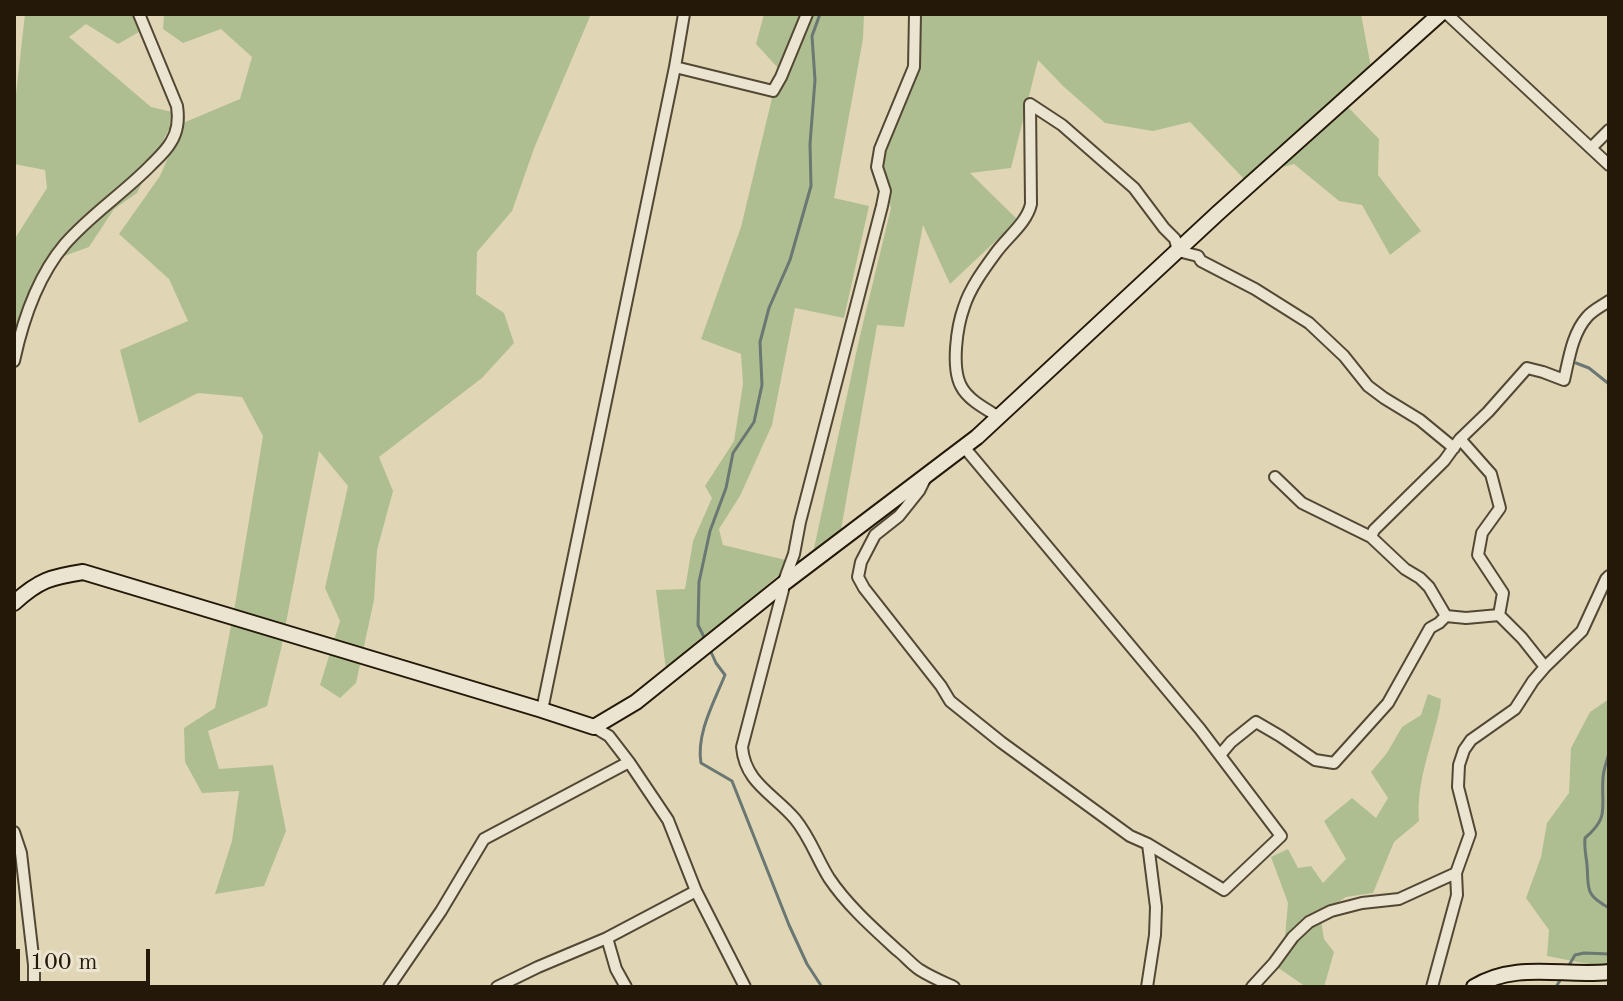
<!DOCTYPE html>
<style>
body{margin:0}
#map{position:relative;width:1623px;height:1001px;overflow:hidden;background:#e0d6b6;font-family:"Old Standard TT",serif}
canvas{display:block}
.frame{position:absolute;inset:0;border:16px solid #241808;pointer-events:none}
.scale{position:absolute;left:16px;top:949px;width:134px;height:36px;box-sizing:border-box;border:4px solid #241808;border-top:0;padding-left:10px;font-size:24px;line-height:28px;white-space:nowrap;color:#241808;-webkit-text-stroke:6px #ebe4d0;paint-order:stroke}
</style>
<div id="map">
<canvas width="1623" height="1001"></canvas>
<div class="frame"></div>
<div class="scale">100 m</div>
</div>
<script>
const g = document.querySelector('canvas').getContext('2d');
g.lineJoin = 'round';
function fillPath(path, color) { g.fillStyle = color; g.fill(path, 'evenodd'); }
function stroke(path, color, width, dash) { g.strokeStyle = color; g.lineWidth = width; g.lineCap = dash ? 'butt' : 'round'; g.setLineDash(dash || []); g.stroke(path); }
fillPath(new Path2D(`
 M25,14H138L146,28L118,44L86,24L69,37L151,107L172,112L169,129L137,193L114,209L89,247L64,256L36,289L14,366V240L47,188L45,170L14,164V112Z
 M164,14H591L535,146L512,211L477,252L476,294L504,313L514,343L482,378L379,457L393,491L377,550L374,600L356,683L340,698L320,685L340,621L325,588L348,486L319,451L281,649L267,706L208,731L219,769L273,765L286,831L264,886L215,894L232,841L239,791L202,793L185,762L184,728L215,708L234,611L263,436L242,397L198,393L139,423L120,350L188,321L169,279L119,234L160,176L183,123L240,99L252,57L221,29L183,43L163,29Z
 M764,14H864L863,39L834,198L869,206L844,318L795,308L772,425L740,496L719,529L723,545L794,562L666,670L656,590L685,589L693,541L712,498L705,486L734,441L743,384L741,354L701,339L741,227L779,69L756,44Z
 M920,14H1361L1371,67L1345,104L1379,139L1378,175L1421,231L1390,255L1362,205L1339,201L1294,164L1243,178L1190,122L1153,131L1105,123L1063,86L1038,60L1011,168L970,173L1018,220L950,284L923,225L904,327L877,325L841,530L811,562L859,340L891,208L880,174L892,129L919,67Z
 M1428,694L1441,699L1440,708C1432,746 1416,781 1419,821L1394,842L1373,893L1346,897L1320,914L1324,939L1334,952L1324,987H1306L1277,967L1285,937L1288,903L1271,857L1288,849L1298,868L1311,866L1323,883L1346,859L1324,821L1352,798L1376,818L1388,798L1371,772L1387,753L1402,727L1421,715Z
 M1609,699V968L1547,956L1549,930L1526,898L1541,857L1547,823L1569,793L1571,748L1590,712Z`), '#afbe91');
stroke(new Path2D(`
 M1576,363L1589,368L1609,384
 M704,637L698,625L699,582L710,531L726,488L733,453L754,422L762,385L760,342L769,308L790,260L811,186L810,144L815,80L812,36L820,14
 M711,652L716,663L725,675C714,702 696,734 701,763L732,781L789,925L807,964L822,987
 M1609,753C1607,761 1603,770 1603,779C1601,808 1610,817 1585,838C1584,848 1586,855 1587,865C1589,889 1584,894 1609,908
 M1568,967L1575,955L1584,953L1609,954
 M1556,987L1562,977`), '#6a7772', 3);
const street = new Path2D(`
 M915,14L914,67L880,149L877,167L885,191L882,206L800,522L794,554L783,584V590L742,747C745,783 774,794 795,819C810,837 817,859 829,878C847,905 873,928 897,950C905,956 912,965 920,970C931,977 943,982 954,987
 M1447,14L1609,165
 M675,67L773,91L781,77L807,14
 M1591,148L1609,130
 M14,361C23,319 37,277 65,244C91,214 124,193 151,165C158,158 166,151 171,142C178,131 179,119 177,106L139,14
 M999,417C986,409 968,400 961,386C951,367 957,326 964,307C970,288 984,269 995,254C1006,238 1027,223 1031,204L1030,104L1062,125L1134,188L1164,228L1175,239L1178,251L1198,256L1201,261L1255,289L1309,323L1344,356L1368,386L1384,398L1420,420L1454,448
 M1460,439L1491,474L1500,508L1482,533L1478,555L1503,593L1499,615
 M926,477L919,491L899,516L875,535L861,562L858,577L864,588L941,686L950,701L1001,742L1130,836L1148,844L1224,890L1281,836L1200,729L964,447
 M1275,477L1302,503L1371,537
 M1446,616L1429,587L1420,578L1405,569L1371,537L1374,530L1444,461L1460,439L1488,412L1527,368L1543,372L1564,380C1569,359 1572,334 1587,317C1593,310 1602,306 1609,301
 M542,710L675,67L684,14
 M594,727L609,736L629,762L668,820L696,891L745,987
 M1220,755L1231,742L1256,722L1280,736L1315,760L1334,763L1388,703L1430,628L1439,623L1446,616L1466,618L1499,615L1522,638L1545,667
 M14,832L21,853L34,965V987
 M607,938L616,969L626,987
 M389,987L441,911L484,839L629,762
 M497,987L538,967L607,938L696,891
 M1147,987L1155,935L1156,907L1148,844
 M1252,987L1274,963L1293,937L1309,922L1331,911L1362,903L1399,899L1456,873
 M1432,987L1457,895L1456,873L1470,834L1458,787L1459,765L1464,750L1471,740L1515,709L1533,681L1545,667L1582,631L1606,579L1609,576`);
const secondary = new Path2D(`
 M14,603C39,580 51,577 83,572L542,710L594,727L636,702L783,584L977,437L1218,213L1440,14
 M1474,987C1516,961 1563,977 1609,972`);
stroke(street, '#534834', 14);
stroke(secondary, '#241808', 18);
stroke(street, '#ebe4d0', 10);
stroke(secondary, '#ebe4d0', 14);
</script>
